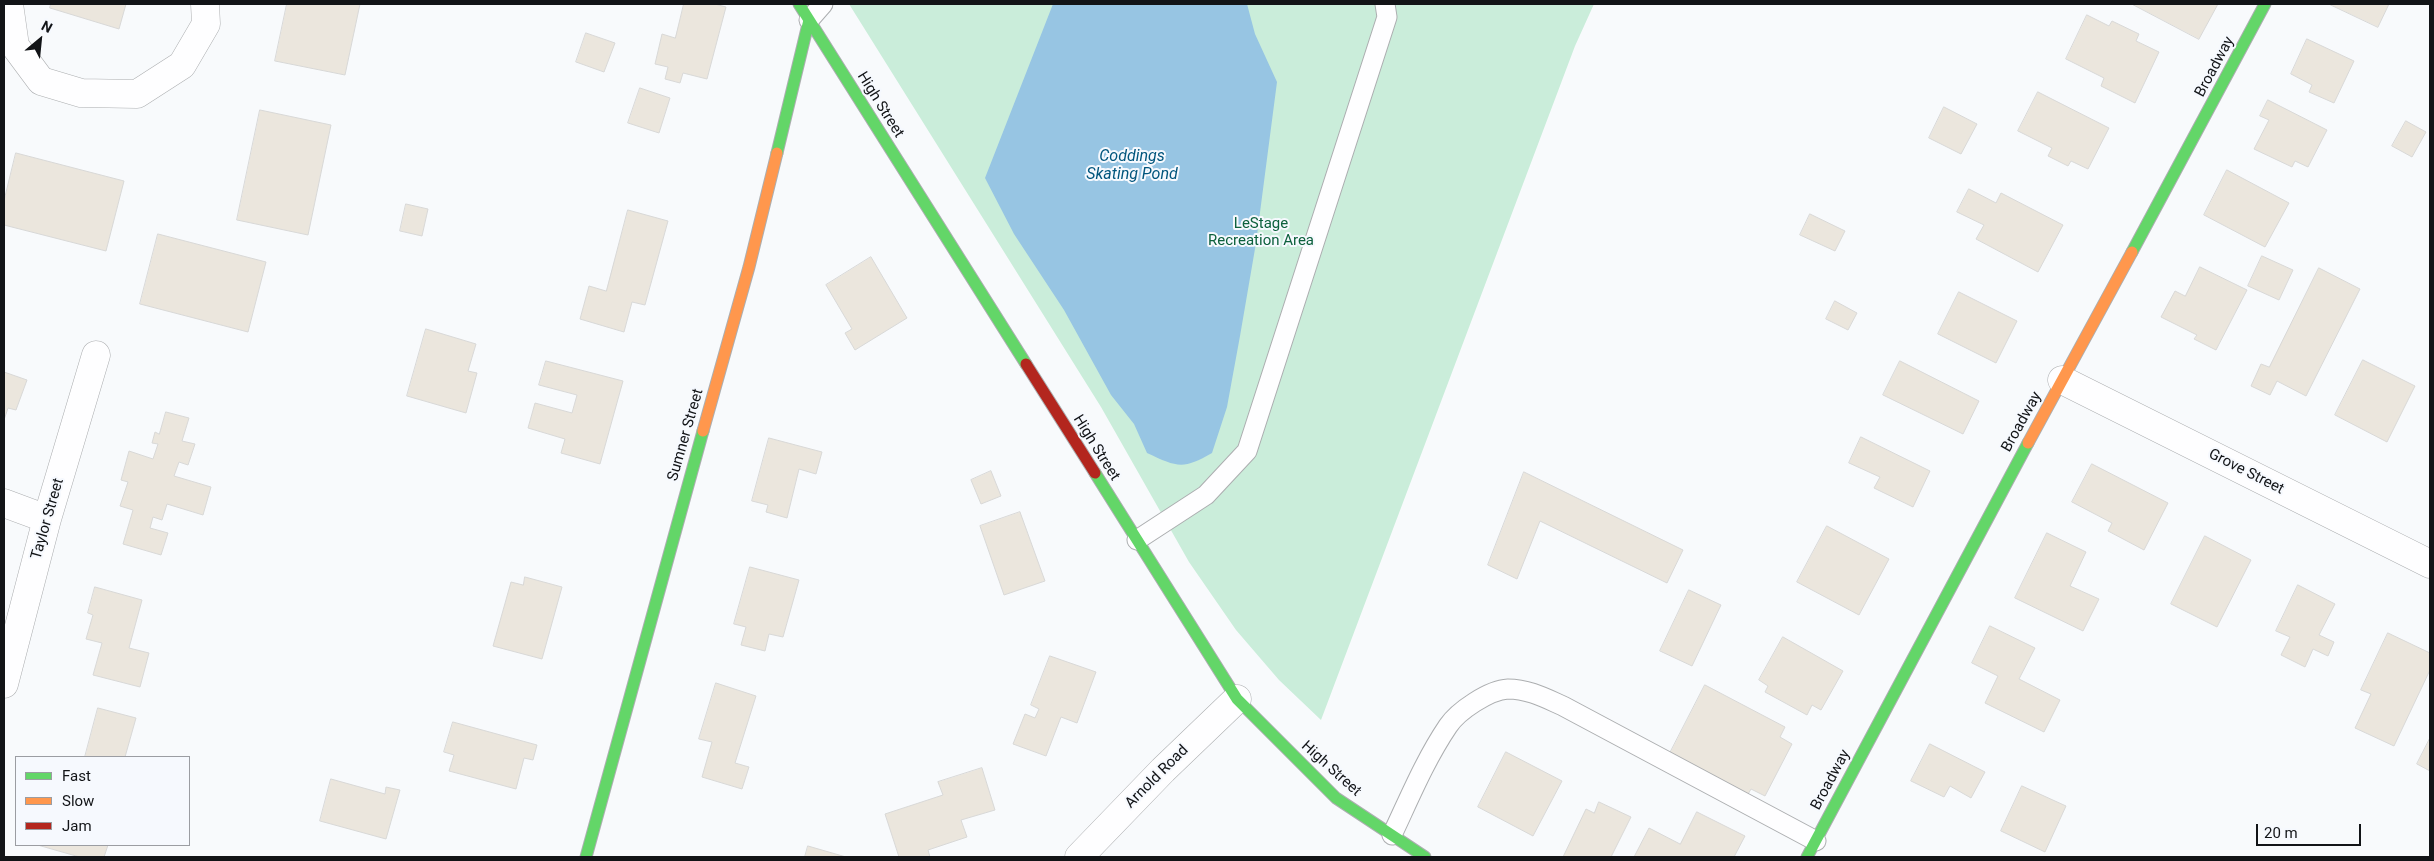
<!DOCTYPE html>
<style>
body{margin:0}
#map{position:relative;width:2434px;height:861px;overflow:hidden;background:#f8fafc;font-family:Roboto,sans-serif}
canvas{display:block}
.frame{position:absolute;inset:0;border:5px solid #121417;pointer-events:none}
.legend{position:absolute;left:15px;top:756px;width:175px;height:90px;box-sizing:border-box;background:#f6f9fe;border:1px solid #9b9da2;margin:0;padding:6px 9px;list-style:none;font-size:15px;color:#121417}
.legend li{display:flex;align-items:center;gap:10px;height:25px}
.legend b{width:25px;border:1px solid #9b9da2}
.north{position:absolute;left:15px;top:15px;width:50px;height:50px;-webkit-text-stroke:4px #f6f9fe;paint-order:stroke;rotate:28deg;font-size:14px;font-weight:700;line-height:20px;text-align:center;color:#121417}
.north::after{content:'';display:block;margin:auto;width:18px;height:22px;background:#121417;clip-path:polygon(50% 0,100% 100%,50% 72%,0 100%)}
.scale{position:absolute;left:2256px;top:824px;width:105px;height:22px;box-sizing:border-box;border:2px solid #121417;border-top:0;padding-left:6px;font-size:15px;line-height:18px;white-space:nowrap;color:#121417;-webkit-text-stroke:4px #f6f9fe;paint-order:stroke}
</style>
<div id="map">
<canvas width="2434" height="861"></canvas>
<div class="frame"></div>
<ul class="legend">
<li><b style="height:6px;background:#63d668"></b>Fast</li>
<li><b style="height:6px;background:#ff974d"></b>Slow</li>
<li><b style="height:6px;background:#b3261e"></b>Jam</li>
</ul>
<div class="north">N</div>
<div class="scale">20 m</div>
</div>
<script>
const g = document.querySelector('canvas').getContext('2d');
g.lineJoin = 'round';
function fillPath(path, color) { g.fillStyle = color; g.fill(path, 'evenodd'); }
function stroke(path, color, width, dash) { g.strokeStyle = color; g.lineWidth = width; g.lineCap = dash ? 'butt' : 'round'; g.setLineDash(dash || []); g.stroke(path); }
function label(font, color, halo, rows, align = 'center') {
  g.font = font + ' Roboto,sans-serif'; g.lineWidth = 4; g.setLineDash([]); g.textBaseline = 'middle'; g.strokeStyle = halo; g.fillStyle = color; for (const [text, x, y, turn = 0] of rows) {
    g.save(); g.translate(x, y); g.rotate((+turn || 0) * Math.PI / 180); g.textAlign = isNaN(turn) ? turn : align; if (halo) g.strokeText(text, 0, 0); g.fillText(text, 0, 0); g.restore();
  }
}
fillPath(new Path2D(`
 M849,4H1594L1575,46L1321,720L1279,680L1236,630L1189,562L1101,407Z`), '#caedda');
fillPath(new Path2D(`
 M1053,4H1247L1255,34L1277,82L1256,243L1240,336L1227,407L1212,453C1183,470 1177,467 1147,453L1134,424L1111,395L1064,310L1014,234L985,178Z`), '#97c5e3');
const building = new Path2D(`
 M51,4H126L119,29L50,8Z
 M287,4H360L345,75L275,61Z
 M684,4H715L726,7L707,79L683,73L680,83L665,79L668,67L655,64L662,34L675,38Z
 M2132,4H2218L2199,39Z
 M2329,4H2389L2378,27Z
 M2087,15L2109,26L2112,21L2139,34L2136,41L2159,52L2135,103L2101,86L2104,78L2066,59Z
 M586,33L615,43L604,72L576,62Z
 M2307,39L2354,61L2334,103L2309,92L2312,85L2291,74Z
 M640,88L670,98L659,133L628,123Z
 M2038,92L2109,128L2088,169L2071,161L2068,166L2048,156L2052,148L2018,131Z
 M2268,100L2327,130L2308,167L2295,161L2292,167L2254,149L2269,120L2260,116Z
 M1944,107L1977,124L1961,154L1929,138Z
 M260,110L331,125L308,235L237,220Z
 M2406,121L2426,132L2412,157L2392,146Z
 M16,153L124,181L106,251L4,225V201Z
 M2227,170L2289,203L2265,247L2204,215Z
 M1969,189L1996,203L2001,193L2063,225L2038,272L1976,239L1984,225L1957,212Z
 M406,204L428,209L422,236L400,231Z
 M628,210L668,221L645,305L632,302L624,332L580,319L589,286L606,291Z
 M1810,214L1845,231L1835,251L1800,235Z
 M158,234L266,262L248,332L140,304Z
 M2262,256L2293,270L2279,300L2248,286Z
 M871,257L907,318L855,350L845,333L852,329L826,285Z
 M2200,267L2247,290L2216,350L2194,339L2197,335L2161,317L2175,291L2185,296Z
 M2319,268L2360,289L2306,396L2277,381L2270,395L2251,386L2261,364L2269,367Z
 M1959,292L2017,321L1996,363L1938,334Z
 M1835,301L1857,313L1848,330L1826,319Z
 M426,329L476,344L468,371L477,373L466,413L407,396Z
 M2363,360L2415,386L2387,442L2335,415Z
 M546,361L623,381L600,464L561,453L565,439L528,428L535,403L572,413L577,395L539,385Z
 M1900,361L1979,401L1963,434L1883,395Z
 M4,372L27,380L16,410L8,408L4,420Z
 M166,412L189,418L182,441L195,444L188,465L179,462L174,476L211,487L203,515L167,504L162,520L153,517L150,528L168,533L161,555L123,544L133,510L120,506L128,482L121,480L129,451L153,459L158,444L152,443L155,432L159,434Z
 M1861,437L1930,471L1913,507L1874,488L1880,477L1849,463Z
 M769,438L822,452L816,474L799,469L787,518L766,512L768,505L752,501Z
 M2092,464L2168,503L2144,550L2108,531L2112,523L2072,502Z
 M991,471L1001,496L981,504L971,480Z
 M1524,472L1683,550L1667,583L1540,521L1517,579L1488,565Z
 M1020,512L1045,581L1004,595L980,526Z
 M1827,526L1889,559L1859,615L1797,582Z
 M2047,533L2086,552L2070,586L2099,599L2083,631L2015,598Z
 M2205,536L2251,560L2217,627L2171,604Z
 M750,567L799,580L783,637L769,634L765,651L741,645L746,627L734,624Z
 M525,577L562,587L542,659L493,646L511,582L523,585Z
 M2298,585L2335,604L2319,635L2334,642L2328,656L2313,649L2305,667L2281,655L2290,637L2276,631Z
 M95,587L142,600L129,648L149,653L140,687L93,675L102,643L86,639L93,615L88,613Z
 M1689,590L1721,605L1692,666L1660,651Z
 M1990,626L2035,648L2019,679L2060,700L2044,732L1985,703L1998,676L1972,663Z
 M2388,633L2430,653V670L2394,746L2355,728L2371,694L2361,690Z
 M1783,637L1843,671L1821,710L1812,705L1807,715L1765,692L1768,686L1759,680Z
 M1050,656L1096,672L1077,723L1061,717L1046,756L1013,744L1025,714L1035,718L1039,709L1031,705Z
 M716,683L756,696L735,763L749,767L742,789L702,777L712,742L699,739Z
 M1705,685L1785,727L1780,737L1792,744L1765,796L1751,789L1747,796L1669,755Z
 M98,708L136,718L125,757H85Z
 M453,722L537,745L533,760L524,758L516,789L449,771L454,755L444,752Z
 M2430,738V771L2417,764Z
 M1930,744L1985,772L1971,798L1950,786L1944,797L1911,781Z
 M1506,752L1562,781L1533,836L1478,807Z
 M982,768L995,810L961,820L967,837L928,850L930,857H899L885,814L943,795L938,782Z
 M331,779L385,794L386,787L400,790L386,839L320,821Z
 M2022,786L2066,806L2045,852L2001,831Z
 M1599,802L1631,817L1611,857H1563L1586,809L1594,813Z
 M1697,812L1745,836L1734,857H1634L1649,828L1680,844Z
 M38,845H108L104,857H80Z
 M808,846L846,857H805Z`);
fillPath(building, '#ebe6dd');
stroke(building, '#d8d8d7', 1);
const lane = new Path2D(`
 M809,20L823,4
 M1137,540L1206,495L1247,451L1387,17L1385,4
 M1392,835C1409,799 1425,760 1448,726C1458,711 1489,690 1508,689C1528,689 1545,698 1563,706L1816,841`);
const street = new Path2D(`
 M9,4L15,46L41,81L81,93L137,94L182,65L206,24L205,4
 M2062,380L2430,564
 M4,503L47,519
 M4,684L47,519L96,355
 M1079,857L1163,770L1237,699`);
const fast = new Path2D(`
 M799,4L1026,364
 M777,153L809,20
 M2132,252L2265,4
 M1095,473L1237,699L1336,798L1425,857
 M586,857L703,431
 M1807,857L2028,443`);
const slow = new Path2D(`
 M703,431L749,267L777,153
 M2028,443L2132,252`);
const jam = new Path2D(`
 M1026,364L1095,473`);
stroke(lane, '#acaeb0', 21);
stroke(street, '#acaeb0', 29);
stroke(fast, '#acaeb0', 13);
stroke(slow, '#acaeb0', 13);
stroke(jam, '#acaeb0', 13);
stroke(lane, '#fefeff', 19);
stroke(street, '#fefeff', 28);
stroke(fast, '#63d668', 11);
stroke(slow, '#ff974d', 11);
stroke(jam, '#b3261e', 11);
label('15px', '#121417', '#f6f9fe', [
 ["Broadway",2215,67,-62],
 ["High Street",880,105,58],
 ["Broadway",2022,422,-61],
 ["Sumner Street",686,435,-74],
 ["High Street",1096,448,58],
 ["Grove Street",2246,472,27],
 ["Taylor Street",48,519,-74],
 ["High Street",1331,769,42],
 ["Arnold Road",1157,777,-45],
 ["Broadway",1831,780,-62]
]);
label('15px', '#0d613d', '#f6f9fe', [
 ["LeStage",1261,224],
 ["Recreation Area",1261,241]
]);
label('italic 16px', '#00557d', '#f6f9fe', [
 ["Coddings",1132,157],
 ["Skating Pond",1132,175]
]);
</script>
